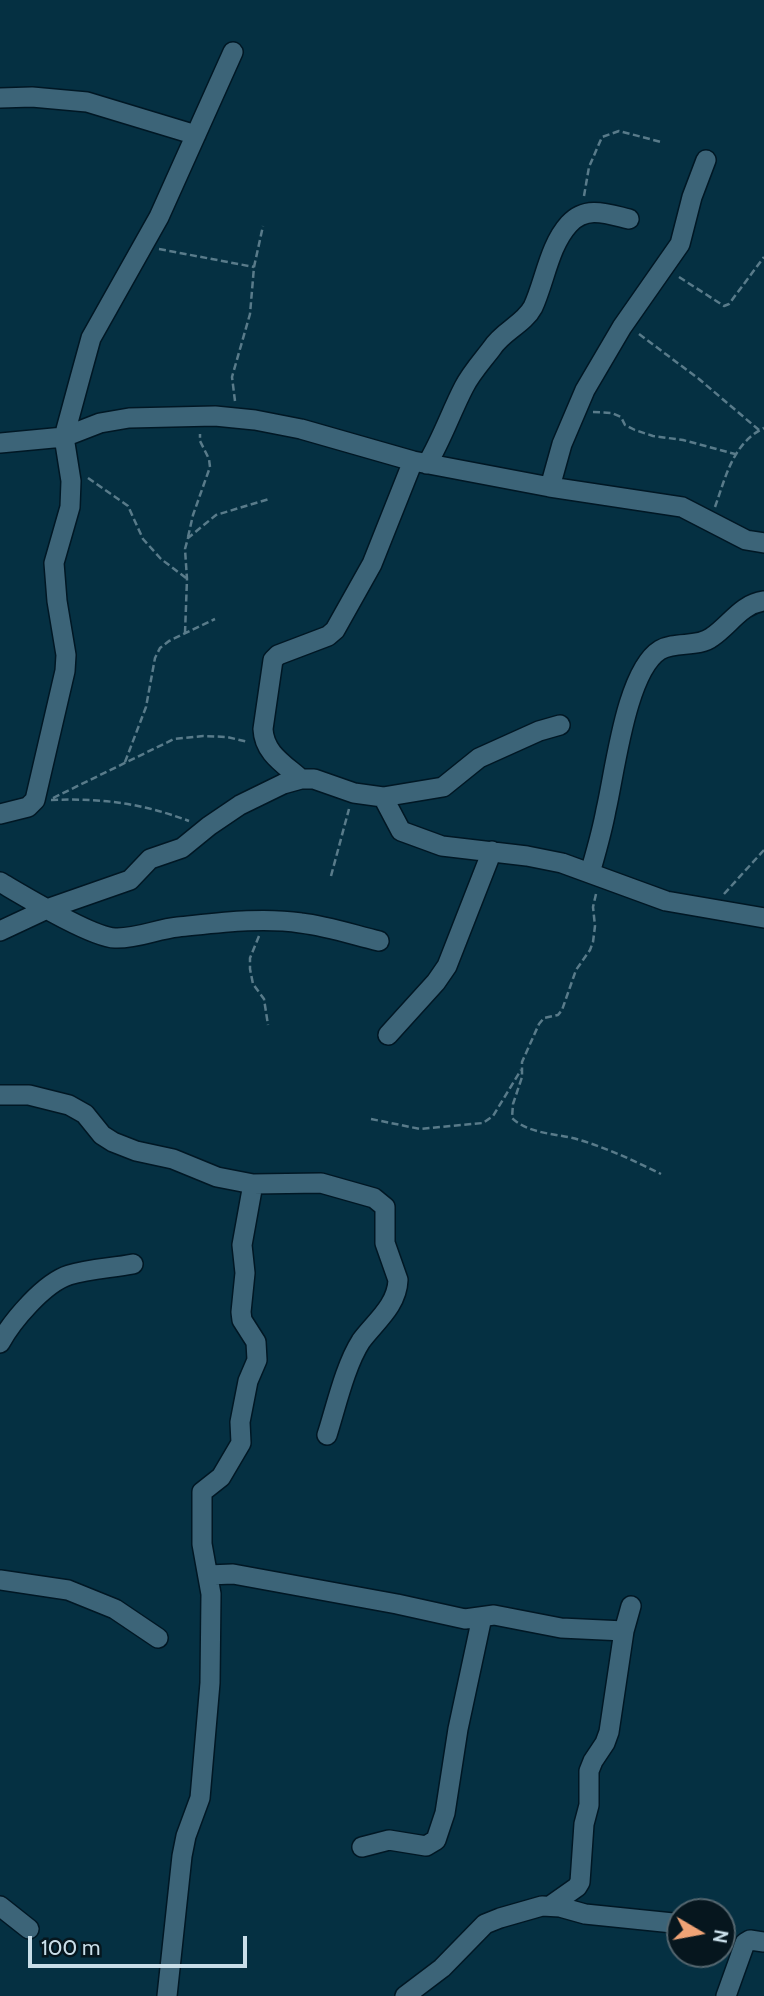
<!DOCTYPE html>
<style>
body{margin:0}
#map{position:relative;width:764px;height:1996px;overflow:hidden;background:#053042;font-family:Cabin,sans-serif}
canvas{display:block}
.north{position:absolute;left:666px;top:1898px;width:70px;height:70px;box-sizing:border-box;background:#06161e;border:2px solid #54666f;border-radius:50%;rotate:100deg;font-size:19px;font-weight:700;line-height:28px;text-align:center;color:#c9dee9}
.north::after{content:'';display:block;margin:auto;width:24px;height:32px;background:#efa376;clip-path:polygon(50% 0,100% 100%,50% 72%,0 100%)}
.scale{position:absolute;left:28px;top:1936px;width:219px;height:32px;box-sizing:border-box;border:4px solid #c9dee9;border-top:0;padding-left:9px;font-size:21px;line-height:24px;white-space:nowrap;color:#c9dee9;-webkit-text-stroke:5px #06161e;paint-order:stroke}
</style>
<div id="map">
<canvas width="764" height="1996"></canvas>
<div class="north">N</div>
<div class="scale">100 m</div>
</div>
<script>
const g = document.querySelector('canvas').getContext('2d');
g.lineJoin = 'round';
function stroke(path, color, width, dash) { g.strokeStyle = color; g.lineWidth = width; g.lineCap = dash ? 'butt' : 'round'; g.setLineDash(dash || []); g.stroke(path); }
const minor = new Path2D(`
 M0,98L32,97L87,102L196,135
 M0,443L64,437L100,423L129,418L215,416L255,420L301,429L413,461L550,487L682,507L746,540L764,543
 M427,464C442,439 451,412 464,387C471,373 483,360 492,348C503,331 524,324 533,307C545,281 549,246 569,224C586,205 608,214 629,219
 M550,487L562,444L585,390L622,327L680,244L692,197L706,160
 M301,779C284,764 264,753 263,729L273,660L278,655L328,636L335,630L372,564L413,461
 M383,797L401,831L442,846L527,856L562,863L666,901L764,918
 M0,814L28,807L35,800L65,671L66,655L57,601L54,563L70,507L71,481L64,437L80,378L91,338L159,217L233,52
 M590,873C596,852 602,832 606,810C615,772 626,671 660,650C676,641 698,648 712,637C730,625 741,604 764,601
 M0,882C24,896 91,937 115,938C137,939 157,929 178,927C218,923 261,917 301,923C327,926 354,935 379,941
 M0,931L47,909L130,880L150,859L182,848L209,826L240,805L283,784L301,779H314L354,793L383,797L443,787L479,758L539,731L560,725
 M388,1035L436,982L447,966L492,851
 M0,1095H29L69,1105L85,1114L102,1135L113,1142L136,1151L173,1159L217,1177L253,1184L321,1183L374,1198L385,1207V1243L398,1280C397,1306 375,1322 361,1341C345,1366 336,1407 327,1435
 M0,1343C12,1321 44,1283 69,1275C89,1269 112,1268 133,1264
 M208,1575L233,1574L397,1604L465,1619L494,1615L561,1628L624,1631
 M0,1580L68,1590L115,1609L158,1638
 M362,1847L389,1840L426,1846L436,1840L445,1813L458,1729L482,1617
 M0,1906L29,1929
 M550,1906L577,1887L580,1882L584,1824L589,1805V1771L593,1761L605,1743L609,1732L624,1631L631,1606
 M167,1996L182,1856L186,1836L200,1798L210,1683L211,1594L202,1544V1492L221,1477L241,1443L240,1422L248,1381L257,1360L256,1342L242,1320L241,1312L245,1273L242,1245L253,1184
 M405,1996L442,1968L485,1924L500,1918L542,1906L560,1907L585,1914L673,1923
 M726,1996L745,1943L750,1940L764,1942`);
stroke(minor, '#001724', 22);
stroke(new Path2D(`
 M584,196L589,167L602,137L619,131L661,142
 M159,249L254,267
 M679,277L724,306L729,304L764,257
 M639,334L699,379L759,430
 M235,401L232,377L250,314L254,267L263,226
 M593,412L612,413L621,417L625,425L635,430L653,436L683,440L735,454
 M88,478L128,506L143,539L161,559L186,578
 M715,507C726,476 733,443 764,428
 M188,537L193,515L210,467L209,459L200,441V434
 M185,633L187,579L185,549L188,538L216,515L269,499
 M125,762L146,707L155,658L160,648L169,641L215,619
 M53,798L174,739L203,736L227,737L248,742
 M51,800C102,798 141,803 189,821
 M331,876L349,809
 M596,894L593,907L595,926L593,942L590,950L576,970L562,1010L558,1015L544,1018L539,1024L522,1062V1077L513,1104L512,1118C530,1135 557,1133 580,1140C609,1149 635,1161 661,1174
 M724,894L764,850
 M259,936L250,958V969L253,984L264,999L268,1025
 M371,1119L420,1129L483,1123L493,1116L521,1070`), '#597b8a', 2.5, [7, 3.5]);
stroke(minor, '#3c6478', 19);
</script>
